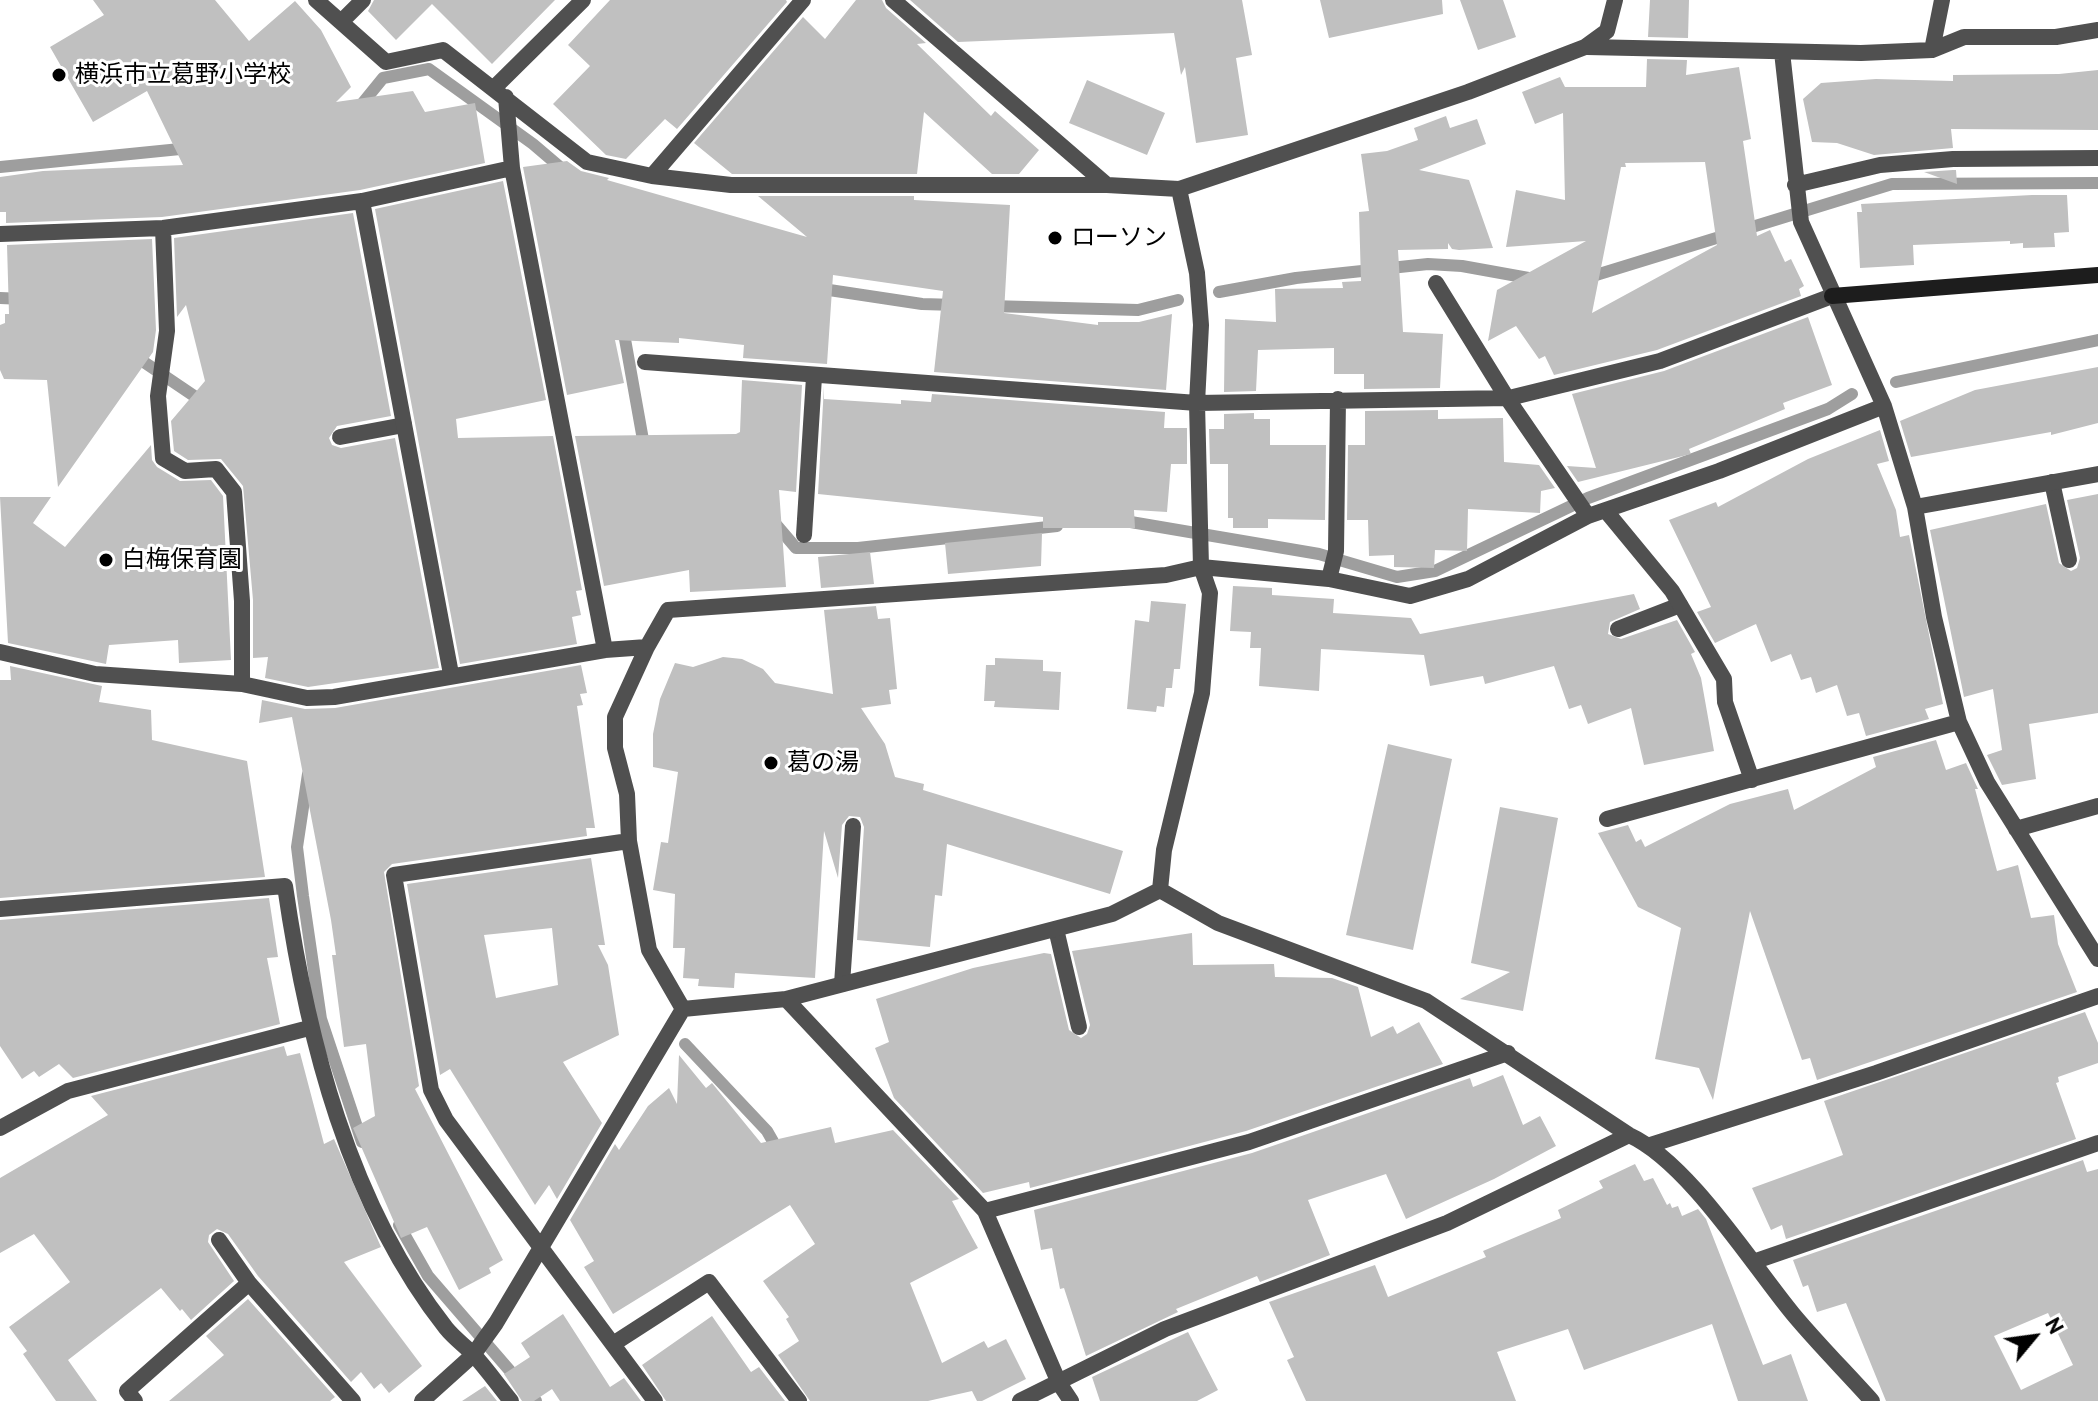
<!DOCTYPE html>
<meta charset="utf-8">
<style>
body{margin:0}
#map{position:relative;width:2098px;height:1401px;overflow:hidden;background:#fff;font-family:"PT Sans",sans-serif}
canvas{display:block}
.north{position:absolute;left:1994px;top:1297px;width:80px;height:80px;-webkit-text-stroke:6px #fff;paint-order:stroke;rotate:61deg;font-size:22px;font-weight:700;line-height:32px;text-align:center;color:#000}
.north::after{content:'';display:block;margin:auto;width:28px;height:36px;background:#000;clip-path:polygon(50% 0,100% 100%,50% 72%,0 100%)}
</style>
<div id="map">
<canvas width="2098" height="1401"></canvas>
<div class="north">N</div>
</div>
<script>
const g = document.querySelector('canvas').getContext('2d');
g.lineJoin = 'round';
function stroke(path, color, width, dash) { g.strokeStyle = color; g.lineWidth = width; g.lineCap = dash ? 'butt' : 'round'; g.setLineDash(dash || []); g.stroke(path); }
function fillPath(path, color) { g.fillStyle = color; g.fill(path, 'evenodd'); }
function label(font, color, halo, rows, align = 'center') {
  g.font = font + ' "PT Sans","Noto Sans JP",sans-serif'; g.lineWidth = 6; g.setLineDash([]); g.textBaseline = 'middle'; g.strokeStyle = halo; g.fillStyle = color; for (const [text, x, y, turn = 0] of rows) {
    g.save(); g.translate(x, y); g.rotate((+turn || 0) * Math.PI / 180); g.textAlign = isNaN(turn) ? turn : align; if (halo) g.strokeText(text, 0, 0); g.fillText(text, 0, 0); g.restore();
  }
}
stroke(new Path2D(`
 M357,110L383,78L429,69L533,144L567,173
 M0,167L190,148
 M1583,279L1892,184L2098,183
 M816,288L922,304L956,305
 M1219,292L1296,278L1428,264L1462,266L1534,279
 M0,298L24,299
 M990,306L1138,310L1178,300
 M623,328L645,451
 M132,354L206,404
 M1896,382L2098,340
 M1119,520L1319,554L1397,577L1435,571L1588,498L1828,409L1852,394
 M773,521L796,548H858L1057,526
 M308,774L297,847L303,896L321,1019L362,1142
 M685,1044L767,1131L779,1152
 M399,1225L428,1276L536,1401`), '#9e9e9e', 12);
fillPath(new Path2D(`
 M93,0H215L249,41L295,1L321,30L351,87L336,102L413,91L425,112L475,103L485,163L360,190L162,217L6,223V212H0V177L43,171L183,165L147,91L93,122L50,47L104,15Z
 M374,0H555L492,64L432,4L396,40L368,11Z
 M610,0H786L787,2L677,129L665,119L626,159L606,155L553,104L590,66L568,45Z
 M856,0H882L886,8L926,43L917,44L991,116L995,111L1039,150L1019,174H992L924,112L917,174H732L694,143L803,17L825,39Z
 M910,0H1242L1252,55L1236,58L1248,135L1196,143L1185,67L1181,75L1174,33L958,42Z
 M1320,0H1442L1443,14L1329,38Z
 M1460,0H1503L1516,37L1478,50Z
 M1650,0H1689L1688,38L1648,37Z
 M1647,59L1687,60L1686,75L1739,67L1751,139L1743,141L1757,236L1770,230L1785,262L1791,259L1804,286L1799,289L1801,296L1657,350L1554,375L1545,356L1539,359L1516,326L1488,341L1497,290L1586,241L1506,247L1516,190L1565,200L1563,113L1535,124L1522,92L1560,77L1565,87H1646ZM1705,162L1717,245L1592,313L1621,167H1626L1625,163Z
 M2098,70V130L1951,129L1953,148L1874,155L1837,143L1812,142L1803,99L1821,83L1876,79L1953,81V75L2059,74Z
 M1087,80L1165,113L1147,155L1069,123Z
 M1446,116L1450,128L1477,119L1486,144L1419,170L1469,180L1493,248L1459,250L1452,249L1448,243V249L1398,250L1403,332L1443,334L1440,388L1364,389V374H1334V348L1258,350L1256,391L1224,392L1225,319L1276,322L1275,289L1343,288L1342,282L1361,281L1359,212L1369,211L1361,154L1387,151L1418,140L1414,128Z
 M567,161L581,171L609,178L607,180L807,237L758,196H914V200L1010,205L1004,313L1098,325V322H1139L1172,314L1166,390L934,372L943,291L833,275L827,364L743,358L744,345L679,338V343L615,340L624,383L567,395L523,167Z
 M1956,170L1957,184L1924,172L1953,170Z
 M503,181L546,400L456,419L458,438L553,436L582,590L576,591L581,615L572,617L577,644L460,664L375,209Z
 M2032,195H2067L2069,232L2054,233L2055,247L2023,248V243L2010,244V241L1913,245L1914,265L1860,268L1857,212H1862L1861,204Z
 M353,213L391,416L337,426L329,438L332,445L341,448L395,438L439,668L308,687L265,678L268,657L253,658V600L243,486L221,459L188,460L174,451L171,421L205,381L186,305L177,317L174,238Z
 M152,239L156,330L153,352L58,487L47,380L4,379L0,370V325L5,323V314H9L7,245Z
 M1808,317L1832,385L1783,403L1785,409L1689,449L1691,454L1578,482L1567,466L1596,468L1572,394L1664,371Z
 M2098,367V423L2051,435V432L1911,457L1900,421L1975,390Z
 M742,380L802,385L796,492L779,490L786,587L690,592L689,570L604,586L575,436L736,434L740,432Z
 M824,386V399L901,404V400L931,402L932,394L1165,412L1164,428H1187V464H1171L1167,512L1134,510L1135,528H1043V517L818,494Z
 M1438,410V419L1503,418L1504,462L1539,465L1555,488L1541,491L1540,513L1468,509L1467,551L1435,550L1434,568L1394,567V555L1369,556L1368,520H1347L1348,445H1365V411Z
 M1254,413V419H1270V445H1326L1325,520L1268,519V528H1233V518H1228V464H1210L1209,429H1224V414Z
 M1880,430L1889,461L1877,464L1896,510L1900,537L1909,535L1943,704L1925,709L1929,719L1866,736L1859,713L1847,716L1837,685L1816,693L1811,677L1801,680L1791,654L1771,662L1756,624L1715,643L1697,612L1711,607L1669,520L1716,502L1718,507L1808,459Z
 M151,445L152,460L157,467L180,481L211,480L223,496L231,660L179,663L178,640L109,645L106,664L8,643L0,497H51L33,523L65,547Z
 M2098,494V713L2029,724L2036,779L2002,785L1987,755L2002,750L1993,689L1964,697L1930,530L2046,504L2059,563L2071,571L2077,568L2080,558L2067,500Z
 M1042,533L1041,566L948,574L945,543Z
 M870,552L874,584L821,588L818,557Z
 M1233,586L1272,588V595L1334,599L1333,613L1411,618L1420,634L1634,594L1640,609L1610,622L1608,634L1621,639L1677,620L1695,652L1691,654L1701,678L1714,751L1644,765L1631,708L1588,724L1581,705L1569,709L1554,666L1485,684L1483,676L1430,686L1424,655L1321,649L1319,691L1259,686L1261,648H1250L1251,632L1230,631Z
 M1151,601L1186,604L1180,669H1174L1172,688H1166L1164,707L1157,706L1156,712L1127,709L1135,620L1149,622Z
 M876,606L878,619L890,618L897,689L889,690L891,704L861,708L885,744L895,777L924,784L923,790L1123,851L1110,894L947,844L942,896L935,895L930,947L857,940L864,827L860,817L849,816L842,825L838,878L824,831L815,978L735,973L734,988L698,986L699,979L683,978L685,948H673L675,894L653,890L661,842L668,843L678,772L653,767V734L660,699L675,663L693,667L723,657L742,659L763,669L775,683L833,694L824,610Z
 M995,658L1043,660V671L1061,672L1059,710L994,707L995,701H984L986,665H995Z
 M581,665L587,693L580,694L583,705L577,706L595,828H586L587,836L392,864L384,872L419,1086L415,1089L503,1260L489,1268L491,1273L459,1290L427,1227L401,1238L353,1128L375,1116L366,1044L344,1047L332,955H336L331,920L292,717L259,723L262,700L305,709L335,708Z
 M10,666L102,686L99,702L151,710L152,740L247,761L265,877L0,898V680H11Z
 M1936,740L1946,770L1966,763L1978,789H1975L1997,871L2018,865L2031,918L2054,915L2058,944L2077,992L1817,1080L1810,1058L1802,1060L1750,911L1713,1100L1699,1068L1655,1059L1681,928L1638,907L1598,833L1628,825L1636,842L1641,839L1645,847L1730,804L1788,789L1794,810L1876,767L1873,757Z
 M1388,744L1452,759L1413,950L1346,935Z
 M1500,807L1558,818L1523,1011L1460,999L1510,972L1471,963Z
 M591,858L605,945H598L608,965L619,1035L563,1062L602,1123L557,1199L549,1185L535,1205L450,1069L440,1075L407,884ZM552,928L558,985L496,998L484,935Z
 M269,898L278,957L267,958L280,1024L73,1078L59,1064L39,1077L34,1071L22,1079L0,1046V920Z
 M1192,933L1193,965L1274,964L1275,977L1332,978L1358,987L1371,1037L1393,1026L1397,1034L1419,1022L1443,1064L1246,1131L1030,1188L1029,1182L983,1193L894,1098L875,1048L889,1042L876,999L973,968L1044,953L1051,954L1069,1030L1081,1038L1087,1034L1090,1025L1072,951Z
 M2085,1012L2098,1043V1063L2058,1077L2059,1082L2056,1083L2076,1139L1786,1239L1782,1225L1771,1230L1752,1188L1843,1155L1824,1101Z
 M284,1046L287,1056L300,1053L324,1144L334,1139L381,1247L344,1262L422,1366L389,1393L381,1383L374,1389L361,1372L351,1382L258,1276L228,1234L217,1229L209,1235L208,1242L234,1281L191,1320L182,1309L180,1311L161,1288L68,1360L97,1401H56L23,1354L27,1351L9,1327L70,1282L34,1234L0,1253V1178L108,1115L91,1096Z
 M679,1055L706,1088L712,1083L761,1143L831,1127L835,1143L893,1130L959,1199L952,1201L978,1248L910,1283L942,1363L984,1341L988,1348L1006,1339L1026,1379L982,1401H977L972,1391L928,1401H810L778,1355L799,1341L786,1319L789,1317L763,1281L815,1244L790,1205L613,1314L584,1267L594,1261L570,1220L615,1144L619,1150L648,1106L669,1088L677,1104Z
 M1503,1075L1523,1125L1540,1116L1556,1146L1494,1179L1406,1219L1386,1174L1308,1200L1330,1255L1260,1282L1257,1276L1176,1309L1178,1312L1086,1356L1064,1288L1060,1289L1052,1248L1041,1250L1034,1210L1252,1153L1470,1078L1473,1087Z
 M2083,1160L2087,1172L2098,1169V1401H1886L1846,1303L1817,1312L1808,1285L1803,1287L1793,1260ZM2048,1313L2073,1365L2021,1390L1994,1336Z
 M1635,1164L1644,1181L1653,1178L1667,1205L1670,1203L1672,1208L1678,1206L1682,1216L1698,1209L1706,1219L1763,1365L1791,1354L1808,1401H1738L1712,1324L1584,1370L1568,1329L1497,1352L1516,1401H1306L1287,1360L1294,1357L1269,1302L1375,1265L1388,1297L1486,1257L1483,1251L1561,1218L1558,1210L1603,1188L1599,1181Z
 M248,1299L335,1397L330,1401H169L224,1355L206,1336Z
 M563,1314L610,1387L624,1378L641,1401H560L552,1389L534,1401H522L504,1374L530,1357L521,1343Z
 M712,1316L751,1372L759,1367L785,1401H666L642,1365Z
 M1188,1332L1218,1390L1197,1401H1100L1092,1377Z
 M485,1386L497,1401H462Z`), '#c0c0c0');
stroke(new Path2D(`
 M340,437L404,425
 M2052,482L2069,560
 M1618,629L1680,605
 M1056,929L1079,1027
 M842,984L853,826`), '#505050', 16);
stroke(new Path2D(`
 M316,0L386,62L443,50L587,162L652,176L731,185H1107L1179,189L1468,92L1585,47L1607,31L1615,0
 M893,0L1107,185
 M341,22L363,0
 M1587,47L1861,53L1932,50L1964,37H2056L2098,30
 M1932,50L1942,0
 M1782,52L1801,222L1884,406L1915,507L1934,617L1959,722L1987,782L2098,959
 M495,87L583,0
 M506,97L512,168L605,650
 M652,176L803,0
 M1795,185L1880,165L1953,159L2098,158
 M362,201L451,674
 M163,228L167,331L158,396L163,458L185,471L216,469L234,492L242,601V684
 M0,234L163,228L362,201L512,168
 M1436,283L1507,398L1588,516
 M645,362L1197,403L1509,398L1660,361L1832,296
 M1915,507L2098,474
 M1606,511L1672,591L1724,679L1725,702L1752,780
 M804,535L814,377
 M1329,579L1336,551L1338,399
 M647,647L615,717V748L627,794L629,841L649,950L683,1009
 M0,652L95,674L242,684L307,698L334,697L605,650L647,647L668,610L1166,575L1201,567L1329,579L1410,596L1468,579L1588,516L1719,471L1884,406
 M1607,819L1959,722
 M2016,829L2098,806
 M629,841L394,875L431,1090L446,1120L655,1401
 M1160,890L1218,923L1426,1001L1629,1135C1688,1162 1751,1263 1793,1314C1818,1344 1846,1372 1872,1401
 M1160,890L1164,850L1202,693L1210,593L1201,567L1197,403L1201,325L1197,273L1179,189
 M0,909L285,886C307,1038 349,1205 446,1328C454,1338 464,1345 473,1354C486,1368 498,1385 511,1401
 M786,999L985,1211L1059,1383L1071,1401
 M683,1009L786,999L1112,914L1160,890
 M0,1128L68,1091L309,1028
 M1650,1145L1876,1073L2098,996
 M985,1211L1249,1142L1508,1053
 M219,1240L249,1283
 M1753,1262L2098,1143
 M613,1344L709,1282L799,1401
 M135,1401L127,1391L249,1283L353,1401
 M422,1401L473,1355L496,1323L683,1009
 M1020,1401L1165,1329L1447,1223L1629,1135`), '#505050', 16);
stroke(new Path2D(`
 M1832,296L2098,275`), '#1d1d1d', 16);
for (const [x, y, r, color] of [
 [59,75,8,"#000"],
 [1055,238,8,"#000"],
 [106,560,8,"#000"],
 [771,763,8,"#000"]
]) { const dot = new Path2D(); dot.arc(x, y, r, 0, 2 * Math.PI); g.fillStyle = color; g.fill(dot); stroke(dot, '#fff', 3); }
label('24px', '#000', '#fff', [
 ["横浜市立葛野小学校",75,75],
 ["ローソン",1071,238],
 ["白梅保育園",122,560],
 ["葛の湯",787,763]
], 'left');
</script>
